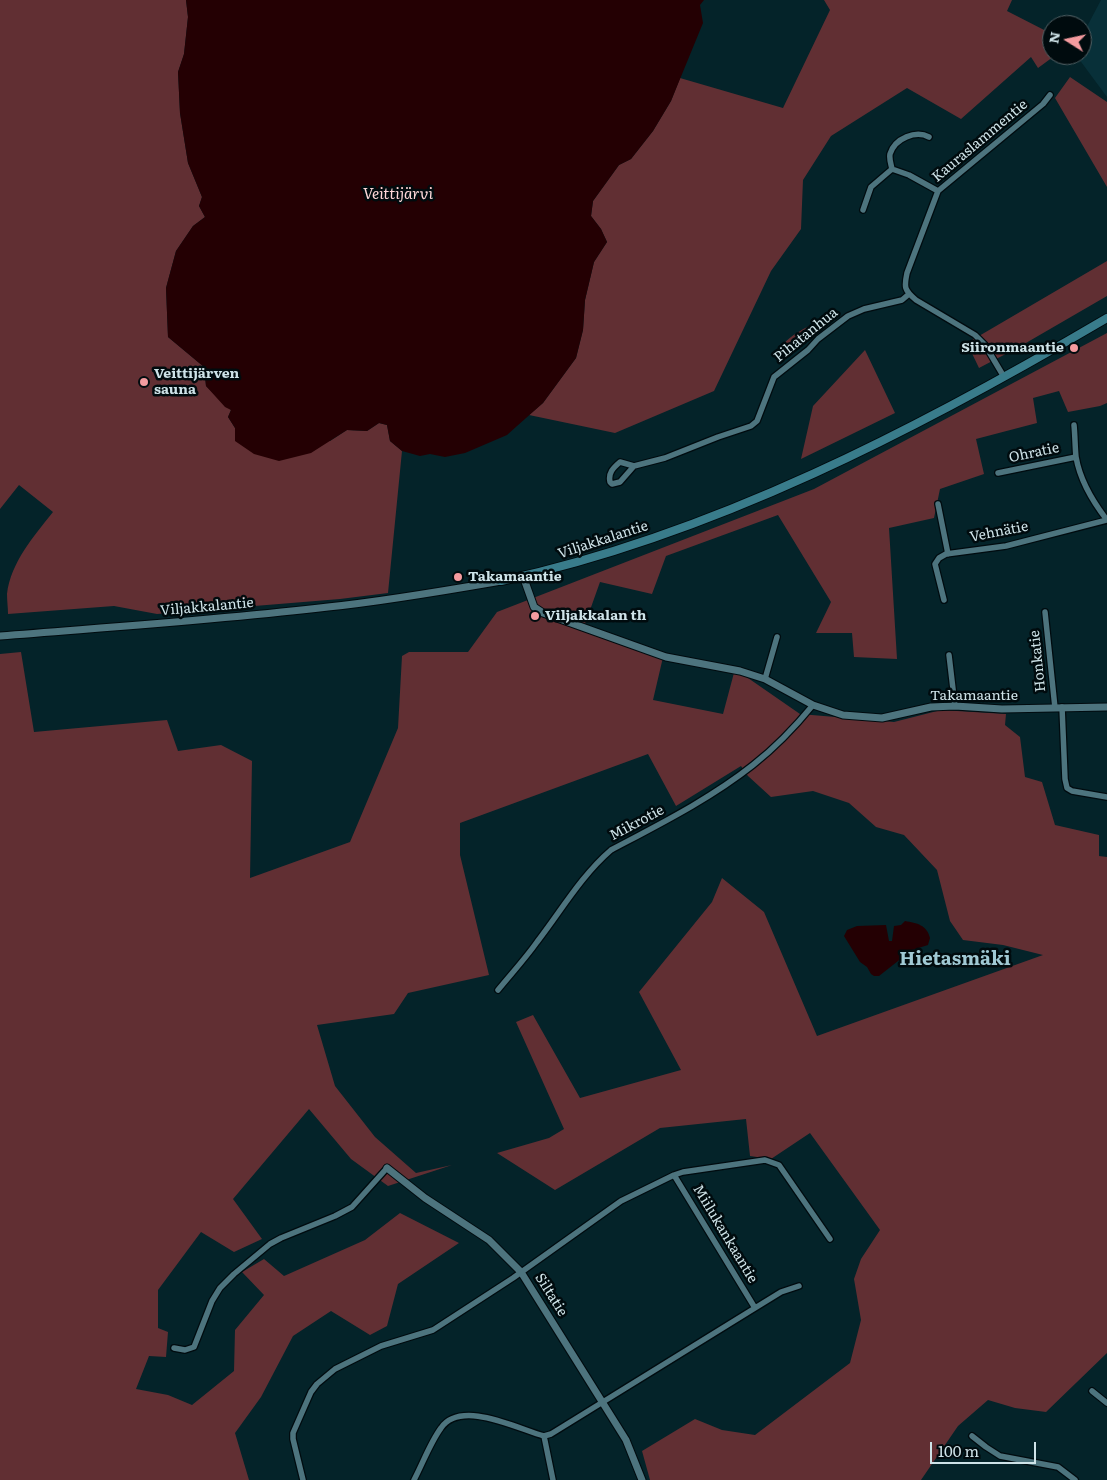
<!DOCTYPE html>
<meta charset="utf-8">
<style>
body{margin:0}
#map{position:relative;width:1107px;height:1480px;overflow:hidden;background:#042329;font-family:Literata,serif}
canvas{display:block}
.north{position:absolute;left:1042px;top:15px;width:50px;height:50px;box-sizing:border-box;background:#000b0e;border:1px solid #526165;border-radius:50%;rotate:280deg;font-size:14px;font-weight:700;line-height:20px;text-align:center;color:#cee3e8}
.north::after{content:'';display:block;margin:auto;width:18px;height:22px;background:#f49b9f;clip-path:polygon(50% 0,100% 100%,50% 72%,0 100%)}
.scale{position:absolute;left:930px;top:1442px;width:106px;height:22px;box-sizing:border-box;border:2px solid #cee3e8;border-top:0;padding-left:6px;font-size:15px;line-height:18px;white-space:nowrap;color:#cee3e8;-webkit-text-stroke:4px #000b0e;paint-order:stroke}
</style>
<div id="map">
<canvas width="1107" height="1480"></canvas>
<div class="north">N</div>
<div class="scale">100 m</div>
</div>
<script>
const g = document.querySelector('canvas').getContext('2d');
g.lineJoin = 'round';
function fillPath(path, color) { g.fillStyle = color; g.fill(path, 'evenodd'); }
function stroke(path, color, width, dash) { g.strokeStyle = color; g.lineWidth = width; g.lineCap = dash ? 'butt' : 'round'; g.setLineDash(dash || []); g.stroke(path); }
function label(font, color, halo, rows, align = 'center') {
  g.font = font + ' Literata,serif'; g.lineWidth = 5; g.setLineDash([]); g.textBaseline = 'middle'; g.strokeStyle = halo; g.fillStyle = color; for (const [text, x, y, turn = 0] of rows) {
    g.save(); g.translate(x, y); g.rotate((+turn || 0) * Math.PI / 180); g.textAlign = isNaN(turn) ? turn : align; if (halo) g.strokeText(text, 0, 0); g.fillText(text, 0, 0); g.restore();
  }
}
fillPath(new Path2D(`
 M1101,0H1107V97L1076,55H1082V36Z`), '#083039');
fillPath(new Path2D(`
 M0,0H186L188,17L184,54L178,72L180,113L188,163L202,197L199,206L205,217L193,226L176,251L166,288L168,337L204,367L206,386L231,410L228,417L235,428L330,441L347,430L367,431L379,423L387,425L390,441L402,451L388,593L340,599L157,614L114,606L8,614C8,608 7,601 7,594C11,562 34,536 53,512L19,485L0,509Z
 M824,0H1012L1007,11L1050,33L1053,57L1038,68L1031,57L961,119L907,88L831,136L803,180L801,229L771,271L714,391L615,433L529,415L543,403L576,358L583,330L585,300L594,262L607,242L601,229L591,216L593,201L619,165L631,159L653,131L671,101L680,78L783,108L830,10Z
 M1070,77L1107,102V187L1055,98Z
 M1107,261V296L1019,347L979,368L967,343Z
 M834,316L836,319L810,334L781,361H778C774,338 817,322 834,316Z
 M1107,333V403L1100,406L1068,412L1059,391L1033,398L1037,423L976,439L984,474L940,489L934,518L889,528L897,659L854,657L852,633H816L831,602L778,515L666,556L652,594L600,582L584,627L664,653L653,700L723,714L735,669L800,714L894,722L941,710L1006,714L1005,725L1020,737L1025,777L1042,782L1055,825L1099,835V856L1107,857V1353L1046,1412L1015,1408L988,1400L958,1426L921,1480H650L642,1451L695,1419L722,1430L755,1435L850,1363L861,1320L854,1279L861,1259L880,1230L810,1133L771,1159L750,1156L746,1119L660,1128L555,1190L497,1153L549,1138L564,1129L516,1022L533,1015L580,1098L681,1070L639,992L712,902L722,878L764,912L817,1036L1043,955L1003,945L963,940L950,921L937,870L904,835L876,827L849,803L813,791L771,797L748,776L741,766L676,806L648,754L460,823V855L489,975L408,993L394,1014L317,1025L335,1086L375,1137L416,1173L452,1165L388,1186L351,1159L309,1109L233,1199L262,1239L234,1252L201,1232L158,1290V1328L168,1332L166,1357L149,1356L136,1389L168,1395L192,1405L234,1371L235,1330L264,1295L242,1272L264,1259L284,1276L365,1240L400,1213L459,1243L398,1284L387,1326L370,1335L331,1311L293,1336L261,1397L235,1433L249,1480H0V654L21,652L34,732L167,720L178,751L221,745L252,761L250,878L350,842L398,728L402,656L409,652H468L497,612L814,489Z
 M865,350L895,413L801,459L813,406Z`), '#612f33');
fillPath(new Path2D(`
 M186,0H704L700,5L703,23L671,101L653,131L631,159L619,165L593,201L591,216L601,229L607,242L594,262L585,300L583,330L576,358L543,403L517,426L507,435L465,453L445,457L430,454L420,456L402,451L390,441L387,425L379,423L367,431L347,430L311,453L279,461L254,454L235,441V428L228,417L231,410L225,407L206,386L204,367L168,337L166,288L176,251L193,226L205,217L199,206L202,197L188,163L180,113L178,72L184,54L188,17Z
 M905,921C917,923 927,925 930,938L928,945L912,950L879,976H874L871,974L867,967L860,962L844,936L847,930L857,926L886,925L889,941H892L894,926L901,925Z`), '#240003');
const minor = new Path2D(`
 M892,169C891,164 889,159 890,154C895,138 916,130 929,137
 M863,210L871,187L892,169L909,175L938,191
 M1004,377L985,345L975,335L916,300C904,290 904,287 907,273L938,191L1043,104L1050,95
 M1074,425C1075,435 1075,447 1076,457C1080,480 1093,502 1107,520
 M634,466L620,462C613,468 608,473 610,482L612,484L620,482L634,466L665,458L718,437L751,426L757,421L774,377L808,350L818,339L848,316L864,309L902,300L909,294
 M998,473L1076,457
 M938,504L948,554
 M944,600L935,564L939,558L946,554L1006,546L1107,520
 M1045,612L1055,708
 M949,655L955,706
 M765,679L777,637
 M1062,707L1065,779L1067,788L1072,791L1107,797
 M498,990C511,974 525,959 537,942C561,911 581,876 611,850C660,824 710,799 753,765C776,747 795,727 813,705
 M674,1175L683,1172L765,1160L779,1165L830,1239
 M755,1308L781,1292L799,1286
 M174,1348L185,1350L194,1347L212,1301L220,1288L234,1274L270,1244L281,1238L335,1216L352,1207L387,1168
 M1092,1391L1107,1403
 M544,1436L553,1480
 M972,1436L986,1447L1000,1456L1058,1467L1075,1480
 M303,1480L293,1439V1433L311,1392L317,1384L335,1369L381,1346L433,1330L513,1278L621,1201L674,1175L755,1308L551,1434L544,1436C518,1429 461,1399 441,1428C430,1443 423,1463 414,1480`);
const tertiary = new Path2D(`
 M523,576L534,607L543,613L666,657L740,671L765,679L813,705L843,715L882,718L931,707L955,706L1002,709L1107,707
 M0,636C110,627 219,620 328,607C386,601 443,591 501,581
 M387,1168L425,1198L489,1240L521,1272L626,1440L642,1480`);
const secondary = new Path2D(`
 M501,581C714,535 920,428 1107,318`);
stroke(minor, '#000b0f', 8);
stroke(tertiary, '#000b0f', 9);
stroke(secondary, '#000b0f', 10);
stroke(minor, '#4d747e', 5.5);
stroke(tertiary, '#4d747e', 7);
stroke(secondary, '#397c8b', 8);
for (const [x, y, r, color] of [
 [1074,348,5,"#f49b9f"],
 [144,382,5,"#f49b9f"],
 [458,577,5,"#f49b9f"],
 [535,616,5,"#f49b9f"]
]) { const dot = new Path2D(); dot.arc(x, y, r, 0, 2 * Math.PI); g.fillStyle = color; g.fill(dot); stroke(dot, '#000b0e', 2); }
label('14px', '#cee3e8', '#000b0e', [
 ["Kauraslammentie",980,141,-40],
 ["Pihatanhua",806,335,-39],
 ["Ohratie",1034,453,-12],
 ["Vehnätie",999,532,-11],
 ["Viljakkalantie",603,540,-18],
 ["Viljakkalantie",207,607,-5],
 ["Honkatie",1038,661,-96],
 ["Takamaantie",974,696],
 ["Mikrotie",637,823,-28],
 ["Miilukankaantie",725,1234,59],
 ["Siltatie",551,1295,58]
]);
label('bold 14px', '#cee3e8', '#000b0e', [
 ["Siironmaantie",1064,348,"right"],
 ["Veittijärven",154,374],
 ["sauna",154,390],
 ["Takamaantie",468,577],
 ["Viljakkalan th",545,616]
], 'left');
label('italic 15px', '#fed8d9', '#000b0e', [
 ["Veittijärvi",398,195]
]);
label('bold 19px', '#a0c9d4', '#000b0e', [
 ["Hietasmäki",955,959]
]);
</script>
